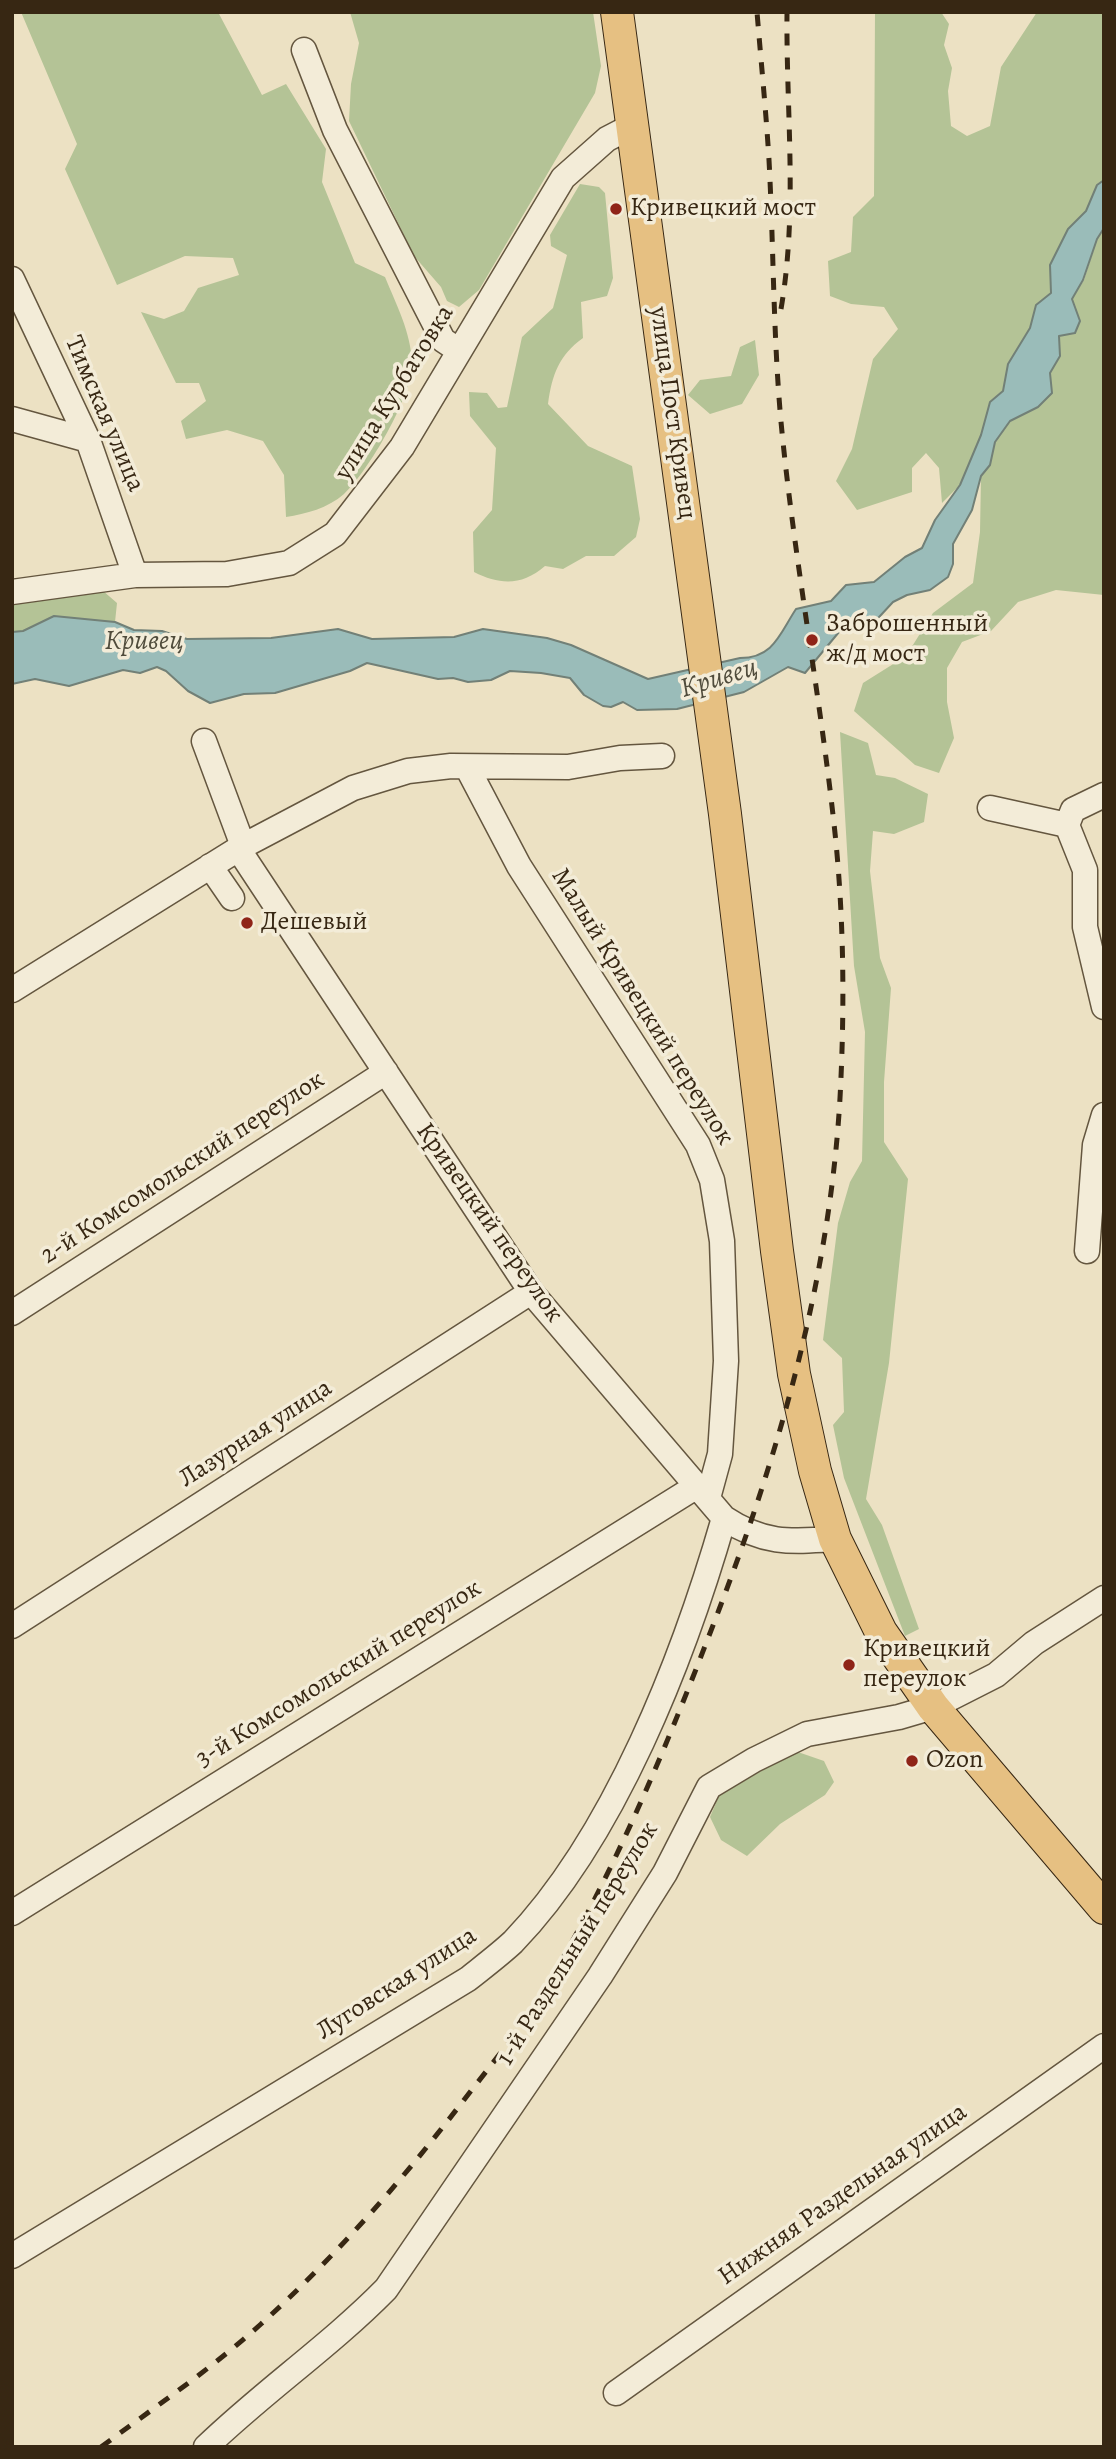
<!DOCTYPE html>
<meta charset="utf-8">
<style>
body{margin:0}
#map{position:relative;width:1116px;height:2459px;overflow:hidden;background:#ece1c3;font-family:Alegreya,serif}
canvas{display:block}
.frame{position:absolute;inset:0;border:14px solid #372713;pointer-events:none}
</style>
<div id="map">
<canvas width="1116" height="2459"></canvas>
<div class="frame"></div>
</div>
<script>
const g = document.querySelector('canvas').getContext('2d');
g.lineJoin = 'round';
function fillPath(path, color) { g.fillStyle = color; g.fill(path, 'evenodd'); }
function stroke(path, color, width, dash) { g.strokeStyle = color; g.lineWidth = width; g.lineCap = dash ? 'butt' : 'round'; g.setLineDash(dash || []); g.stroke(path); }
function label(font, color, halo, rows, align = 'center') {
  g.font = font + ' Alegreya,serif'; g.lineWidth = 7; g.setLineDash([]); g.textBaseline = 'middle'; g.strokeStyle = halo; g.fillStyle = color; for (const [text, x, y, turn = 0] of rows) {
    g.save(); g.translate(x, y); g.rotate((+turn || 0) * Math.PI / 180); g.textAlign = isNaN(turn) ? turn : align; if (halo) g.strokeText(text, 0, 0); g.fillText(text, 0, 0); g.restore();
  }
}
fillPath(new Path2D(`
 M21,12H218L262,95L286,84L326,149L322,182L355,263L385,277C396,304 411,332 412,363C413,395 368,472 344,494C328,508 306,514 286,517L284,475L263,441L227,430L186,439L181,421L206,401L199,383H176L141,312L164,319L184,311L198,288L239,275L233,258L185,256L117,285L65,169L77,144Z
 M350,12H593L601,66L595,93L479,290L459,307L447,301L441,287L414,256L349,121L351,84L359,43Z
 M875,12H941L949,24L944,45L952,68L948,91L951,126L967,136L990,126L1001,67L1037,12H1104V180L1097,185L1087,211L1068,229L1050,265L1051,293L1036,305L1030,328L1008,364L1003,391L990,402L981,435L960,485L942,503L939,468L926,453L912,468V492L857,510L836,481L852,449L873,359L898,329L884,307L851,304L830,296L828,261L851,252L853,217L874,196Z
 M580,184L599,187L605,193L613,278L607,296L581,302L583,338C559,355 552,375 548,404L588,446L632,466L640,519L636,537L614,556H586L563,569L545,566C522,586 500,585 474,572L473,532L492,510L496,448L470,416L469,392L487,393L498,408L507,407L522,337L553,308L567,255L551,246L550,235Z
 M1104,228V595L1056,590L1018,602L991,631L962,642L947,668V702L954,738L939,773L915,765L854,711L863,683L906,656L933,613L973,583L980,532L981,476L990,465L995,442L1010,421L1038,407L1050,373L1060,356L1059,336L1075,333L1080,321L1072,299L1084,280L1097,239Z
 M755,340L759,375L742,404L710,414L688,395L700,380L731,376L740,347Z
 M102,590L117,603L115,622L53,616L23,631L12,632V600Z
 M840,732L868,743L876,775L895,778L928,794L924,822L894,834L873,831L870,871L880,958L891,988L884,1082V1142L908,1179L889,1363L866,1499L882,1525L919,1629L905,1636L844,1478L833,1425L844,1412L842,1358L823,1340L838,1223L850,1182L862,1161L865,1032L854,966Z
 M795,1751L824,1761L834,1782L825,1795L780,1824L747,1856L721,1840L710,1817L719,1796Z`), '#b4c396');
const water = new Path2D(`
 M1104,180V228L1097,239L1083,280L1072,299L1080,321L1075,333L1059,336L1060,356L1050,373L1052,393L1038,407L1010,421L995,442L990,465L981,476L972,510L953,544V564L948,577L930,590L907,595L893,602L868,629L858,625L839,632L805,673L788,667L744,692L677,709L637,710L623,702L611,707L603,706L584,695L570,678L541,673L510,671L491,680L468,682L453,678L438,679L367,663L350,671L275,693L244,694L210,703L188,691L166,671L157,667L140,673L123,670L69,686L35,679L12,684V632L23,631L54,616L115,622L134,630L162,631L187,639L271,638L338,629L372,639L454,637L483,629L547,638L571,645L648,679L740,658C774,658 780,633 796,609L831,601L846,585L874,582L905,557L922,548L935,520L960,485L981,435L990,402L1003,391L1008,364L1030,328L1036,305L1051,293L1050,265L1068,229L1086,211L1097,185Z`);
fillPath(water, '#9abcb9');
stroke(water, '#728077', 2);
const minor = new Path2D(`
 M304,50L335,130L443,340L458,350
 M12,279L88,440L135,575
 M12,419L88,440
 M12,592L135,575L227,574L289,563L335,534L402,447L563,178L607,139L632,126
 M204,741L243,846
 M468,769L519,866L698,1145L712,1180L722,1241L726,1361L720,1454L708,1498
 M1104,795L1073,810L1067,825L1085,870V927L1104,1007
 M990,808L1067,825
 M239,850L531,1292L724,1518C763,1544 789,1542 835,1539
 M210,866L232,898
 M12,990L243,846L353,788L408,771L451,766L568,767L620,758L662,756
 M1087,1251L1095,1145L1104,1115
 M12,1313L386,1072
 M12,1626L531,1292
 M12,1913L697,1486
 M12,2256L468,1979C483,1967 499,1955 513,1942C615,1836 684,1657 724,1518
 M616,2393L1104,2046
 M206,2447C264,2391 330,2346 386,2289L600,1976L665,1873L709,1787L754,1760L807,1734L899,1717L933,1707L996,1675L1034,1643L1104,1598`);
const major = new Path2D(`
 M617,12L725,814L777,1251L794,1374L815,1471L835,1539L881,1632L933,1707L1104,1908`);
stroke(minor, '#64563f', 27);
stroke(major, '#372713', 34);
stroke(minor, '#f3ecd8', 24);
stroke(major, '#e6c082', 32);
stroke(new Path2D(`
 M781,309C798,210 786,112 787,12
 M101,2447C155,2407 211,2369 261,2324C334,2258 400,2183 460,2105C487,2070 516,2035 540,1997C615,1874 669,1741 720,1607C782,1444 830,1273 840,1098C845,1004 844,908 833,815C819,691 796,567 783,442C773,348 774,254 769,160C766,111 761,61 757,12`), '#372713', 5, [12, 12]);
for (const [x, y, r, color] of [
 [616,209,7,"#8f2418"],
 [812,640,7,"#8f2418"],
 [247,923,7,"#8f2418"],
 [849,1665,7,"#8f2418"],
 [912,1761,7,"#8f2418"]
]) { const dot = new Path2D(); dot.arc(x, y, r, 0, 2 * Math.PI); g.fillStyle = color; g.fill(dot); stroke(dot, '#f3ecd8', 2.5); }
label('26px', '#372713', '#f3ecd8', [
 ["Кривецкий мост",630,209],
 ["Заброшенный",826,625],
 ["ж/д мост",826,655],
 ["Дешевый",261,923],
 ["Кривецкий",863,1650],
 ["переулок",863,1680],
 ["Ozon",926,1761]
], 'left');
label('26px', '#372713', '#f3ecd8', [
 ["улица Курбатовка",395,393,-58],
 ["улица Пост Кривец",672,413,82],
 ["Тимская улица",104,414,67],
 ["Малый Кривецкий переулок",642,1007,58],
 ["2-й Комсомольский переулок",183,1168,-33],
 ["Кривецкий переулок",489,1223,55],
 ["Лазурная улица",256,1434,-33],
 ["3-й Комсомольский переулок",339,1674,-32],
 ["1-й Раздельный переулок",578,1944,-58],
 ["Луговская улица",397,1984,-33],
 ["Нижняя Раздельная улица",843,2195,-35]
]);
label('italic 28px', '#504c3c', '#f3ecd8', [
 ["Кривец",144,642],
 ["Кривец",719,679,-17]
]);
</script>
